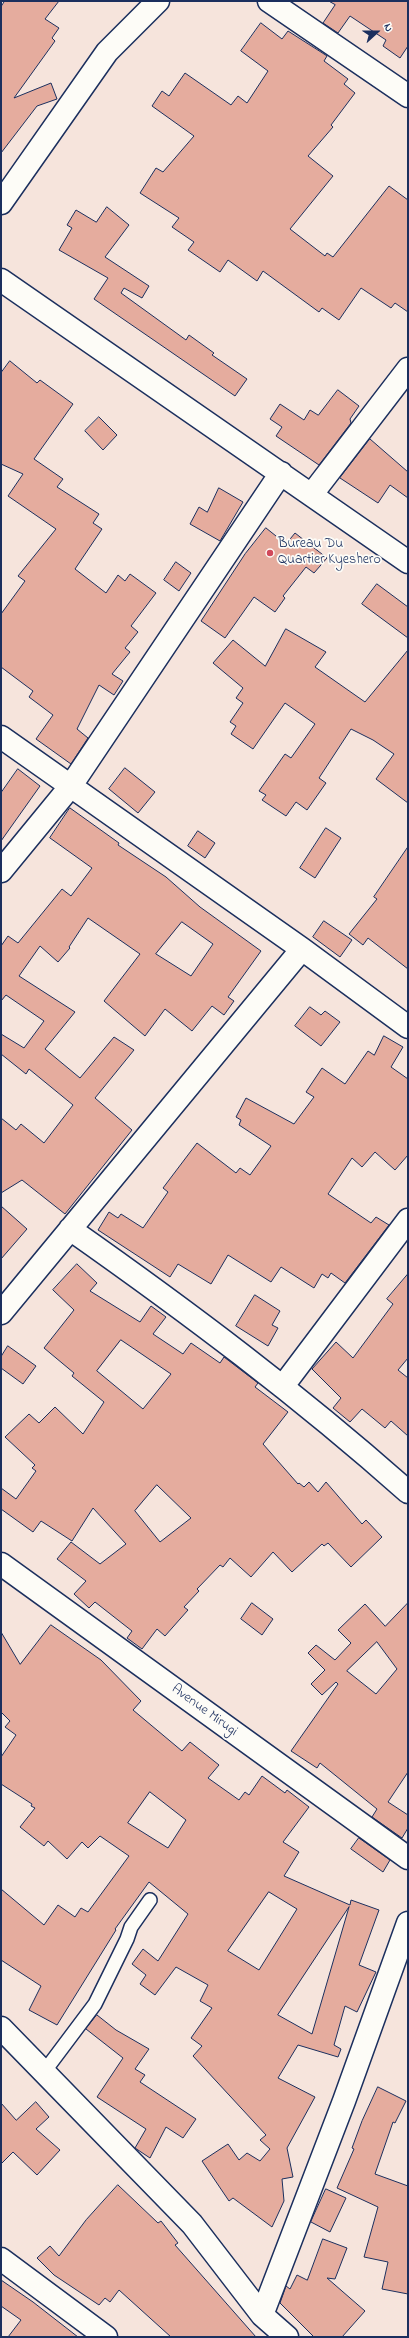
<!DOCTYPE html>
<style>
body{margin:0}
#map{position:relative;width:409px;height:2338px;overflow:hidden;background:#f6e4dc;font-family:"Indie Flower",sans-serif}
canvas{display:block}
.frame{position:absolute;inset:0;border:2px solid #1b2f5e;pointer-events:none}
.north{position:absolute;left:357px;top:12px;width:40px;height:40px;-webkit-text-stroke:3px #fdfcf7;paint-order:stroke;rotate:69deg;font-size:11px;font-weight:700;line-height:16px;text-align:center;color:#1b2f5e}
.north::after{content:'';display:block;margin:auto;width:14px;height:18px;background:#1b2f5e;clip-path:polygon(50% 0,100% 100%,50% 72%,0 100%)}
</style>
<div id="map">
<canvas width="409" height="2338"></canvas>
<div class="frame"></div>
<div class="north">N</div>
</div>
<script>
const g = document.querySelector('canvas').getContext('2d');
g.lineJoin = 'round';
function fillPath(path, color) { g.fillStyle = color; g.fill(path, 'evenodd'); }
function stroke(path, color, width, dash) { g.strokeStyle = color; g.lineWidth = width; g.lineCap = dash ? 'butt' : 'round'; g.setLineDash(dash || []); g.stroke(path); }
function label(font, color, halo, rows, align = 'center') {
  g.font = font + ' "Indie Flower",sans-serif'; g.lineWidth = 3.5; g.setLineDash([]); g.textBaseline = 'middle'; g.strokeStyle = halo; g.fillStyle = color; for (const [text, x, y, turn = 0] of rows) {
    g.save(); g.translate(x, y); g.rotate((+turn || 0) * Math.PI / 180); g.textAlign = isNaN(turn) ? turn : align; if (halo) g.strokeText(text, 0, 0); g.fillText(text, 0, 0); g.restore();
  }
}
const building = new Path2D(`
 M5,1H59L45,19L59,28L52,38L55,41L14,98L51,83L57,99L37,106L1,153V7Z
 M329,1H408V46L400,58L383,46L386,40L350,16L338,33L323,23L335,5Z
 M261,23L282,39L288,31L324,54L327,56L324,61L348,79L344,84L355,93L331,125L333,127L308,156L333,176L290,229L325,256L327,253L333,257L389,186L408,200V312L395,303L391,308L361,288L339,320L322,308L319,312L263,271L257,281L228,260L220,272L188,250L194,242L172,227L179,218L140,193L156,168L163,172L194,136L152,106L162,91L169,96L185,73L231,105L238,96L247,103L268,71L241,51Z
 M107,207L129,225L105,257L149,286L142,298L124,288L121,293L186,340L189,335L214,353L212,355L247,379L235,396L94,299L108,278L59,250L72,228L67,225L76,210L96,222Z
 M10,361L37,383L40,380L73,404L34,459L63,479L57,487L99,514L93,523L102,529L75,569L106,593L118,575L125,581L130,574L156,593L131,626L138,632L125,648L130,652L112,674L123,681L114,695L99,685L77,729L88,738L71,764L36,739L53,715L29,697L33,691L1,667V614L25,581L18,576L56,529L8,496L23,474L1,464V373Z
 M338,390L359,406L350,419L351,423L319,465L276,436L282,427L270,419L280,404L304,420L310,410L318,415Z
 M99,417L117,435L103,450L85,431Z
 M370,439L408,472V498L390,485L378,503L340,478Z
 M219,488L243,502L220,541L190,524L199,507L207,512Z
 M266,528L286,544L295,533L327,558L314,573L306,567L283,596L285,598L275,612L254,597L225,638L201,621L245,554Z
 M176,562L191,573L179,591L164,580Z
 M377,584L408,607V638L362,604Z
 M286,629L326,652L315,667L365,702L408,650V803L376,779L394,754L373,740L351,729L319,778L326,783L307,810L296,802L286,816L262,800L266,795L259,791L285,754L291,758L315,724L285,703L253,749L231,734L236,726L230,722L243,703L236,698L243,688L213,663L233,640L265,666Z
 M125,768L155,792L138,813L109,789Z
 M18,769L40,786L1,841V793Z
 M70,808L119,843L118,845L166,877L200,907L261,951L228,997L234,1001L224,1015L212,1006L192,1031L165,1009L145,1036L104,1001L140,954L88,918L69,947L70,948L58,962L40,946L19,976L75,1012L45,1049L80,1078L114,1037L134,1050L95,1098L132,1130L65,1214L22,1180L1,1193V1118L16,1130L21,1124L44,1143L73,1105L29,1069L26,1074L1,1054V1034L24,1048L44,1021L6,995L1,1001V946L8,936L18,943L62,889L71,896L92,868L50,838ZM182,922L213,944L191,976L156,954Z
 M326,828L341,838L315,878L300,868Z
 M198,831L215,843L205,858L188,846Z
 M408,847V969L368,938L363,945L349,934L377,899L374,897Z
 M324,921L352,940L340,957L313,937Z
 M310,1007L321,1015L325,1011L340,1022L321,1046L295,1026Z
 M384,1036L403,1047L391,1067L408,1079V1155L395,1170L375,1152L362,1167L352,1158L328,1194L371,1223L376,1217L389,1225L345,1283L331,1273L328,1278L322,1274L314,1288L281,1267L271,1282L228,1255L211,1284L178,1264L170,1277L98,1230L109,1212L118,1218L121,1214L143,1228L168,1192L163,1188L197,1143L236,1173L240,1168L250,1175L271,1146L239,1125L241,1120L236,1117L246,1098L294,1124L314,1097L306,1092L322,1068L345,1084L368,1051L374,1055Z
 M1,1206L27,1229L1,1259Z
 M77,1264L97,1283L90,1291L140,1322L151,1306L166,1317L153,1334L183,1354L191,1343L220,1363L224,1357L258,1383L255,1387L288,1412L263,1444L298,1484L299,1483L304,1487L309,1482L318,1492L326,1482L362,1524L366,1520L382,1537L351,1567L328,1543L324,1546L322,1544L292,1572L273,1552L251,1577L230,1558L223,1567L220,1565L197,1589L199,1591L184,1607L188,1610L165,1636L157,1629L142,1649L127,1638L132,1631L95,1602L89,1608L74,1594L86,1581L57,1559L71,1542L100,1564L126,1544L93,1508L72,1541L41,1521L33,1532L1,1509V1488L16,1499L36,1471L32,1468L35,1465L5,1437L29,1414L39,1423L55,1407L83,1434L104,1402L72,1376L74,1373L44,1348L74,1310L53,1290ZM121,1340L171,1374L143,1409L97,1371ZM157,1485L191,1518L160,1542L135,1511Z
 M408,1274V1358L398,1370L408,1378V1436L391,1421L385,1428L362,1409L350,1422L333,1408L341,1398L312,1369L336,1342L353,1358L393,1304L387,1299Z
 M255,1295L280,1311L272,1325L278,1328L268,1346L236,1326Z
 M8,1346L36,1366L23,1384L1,1368V1357Z
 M252,1603L273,1619L262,1635L241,1619Z
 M408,1603V1772L388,1802L408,1815V1828L402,1838L372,1817L377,1809L320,1763L317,1768L291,1751L338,1684L336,1682L322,1695L311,1684L325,1670L308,1653L316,1645L335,1660L351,1643L338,1630L365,1604L385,1626ZM377,1642L397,1669L376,1694L347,1671Z
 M51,1625L101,1660L141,1701L133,1710L182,1751L190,1742L219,1765L208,1778L239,1800L245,1792L249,1795L262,1776L285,1793L287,1790L309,1807L283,1842L299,1852L284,1876L350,1905L351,1900L379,1910L359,1965L376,1972L357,2012L345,2006L334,2045L341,2049L338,2057L298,2045L278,2078L315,2097L287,2148L293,2177L282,2179L284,2201L272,2227L233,2198L229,2201L202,2161L228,2144L239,2160L247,2153L260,2161L270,2149L260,2140L266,2135L193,2056L202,2046L191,2038L212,2008L200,2001L208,1985L176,1967L155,1995L140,1984L146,1975L132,1964L143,1949L158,1961L188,1914L149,1882L115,1929L116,1930L57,2025L29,2010L41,1986L1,1960V1889L44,1925L58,1905L75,1917L81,1908L88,1912L129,1856L100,1836L88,1848L82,1842L67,1859L48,1841L44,1846L20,1827L35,1808L31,1806L32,1804L1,1784V1757L16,1735L5,1727L10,1721L1,1712V1632L20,1664ZM150,1792L186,1820L168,1848L128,1823ZM269,1892L297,1909L259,1970L228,1951ZM349,1907L312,2034L278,2015Z
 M359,1838L390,1860L383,1872L351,1849Z
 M97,2015L116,2030L149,2049L135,2069L145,2075L140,2082L196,2119L183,2138L166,2127L150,2158L135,2148L146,2129L97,2097L123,2058L86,2029Z
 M378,2087L406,2101L395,2123L393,2122L375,2174L408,2186V2294L382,2289L388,2262L364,2257L378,2207L337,2188L354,2149L352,2148L362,2121Z
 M36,2102L49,2117L36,2129L60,2150L37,2175L13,2152L1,2164V2103L16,2120Z
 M118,2185L158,2223L161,2221L178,2243L175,2245L256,2337H171L119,2290L110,2302L105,2298L99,2305L54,2275L37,2258L50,2246L59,2256L86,2220Z
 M326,2189L346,2198L330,2232L311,2222Z
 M323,2239L347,2248L335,2279L327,2278L365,2311L342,2337H314L280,2303L286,2286L290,2289L297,2275L307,2280Z
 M1,2280L33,2302L78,2337H8L21,2320L1,2306Z`);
fillPath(building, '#e5ac9e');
stroke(building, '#1b2f5e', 1);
const service = new Path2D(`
 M44,2072L95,2004L127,1939L131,1927L150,1900`);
const minor = new Path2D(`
 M269,1L408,96
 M1,203L107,52L158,1
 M1,280L408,562
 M312,494L408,369
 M1,737L302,949L408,1027
 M1,871L70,787L281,473
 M70,1229C188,1312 300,1396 408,1492
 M1,1313L302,949
 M283,1386L408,1220
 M1,1564L408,1858
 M1,2028L192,2224L262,2315L287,2337
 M1,2259L106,2337
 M262,2315L344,2101L408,1923`);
stroke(service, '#1b2f5e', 16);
stroke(minor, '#1b2f5e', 25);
stroke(service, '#fdfcf7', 13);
stroke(minor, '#fdfcf7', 22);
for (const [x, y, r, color] of [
 [270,553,4,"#d1495b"]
]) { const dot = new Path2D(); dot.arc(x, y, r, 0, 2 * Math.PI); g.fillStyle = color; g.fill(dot); stroke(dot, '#fdfcf7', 1.5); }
label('14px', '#1b2f5e', '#fdfcf7', [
 ["Bureau Du",278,545],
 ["Quartier Kyeshero",278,561]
], 'left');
label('14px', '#1b2f5e', '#fdfcf7', [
 ["Avenue Mirugi",204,1711,36]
]);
</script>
